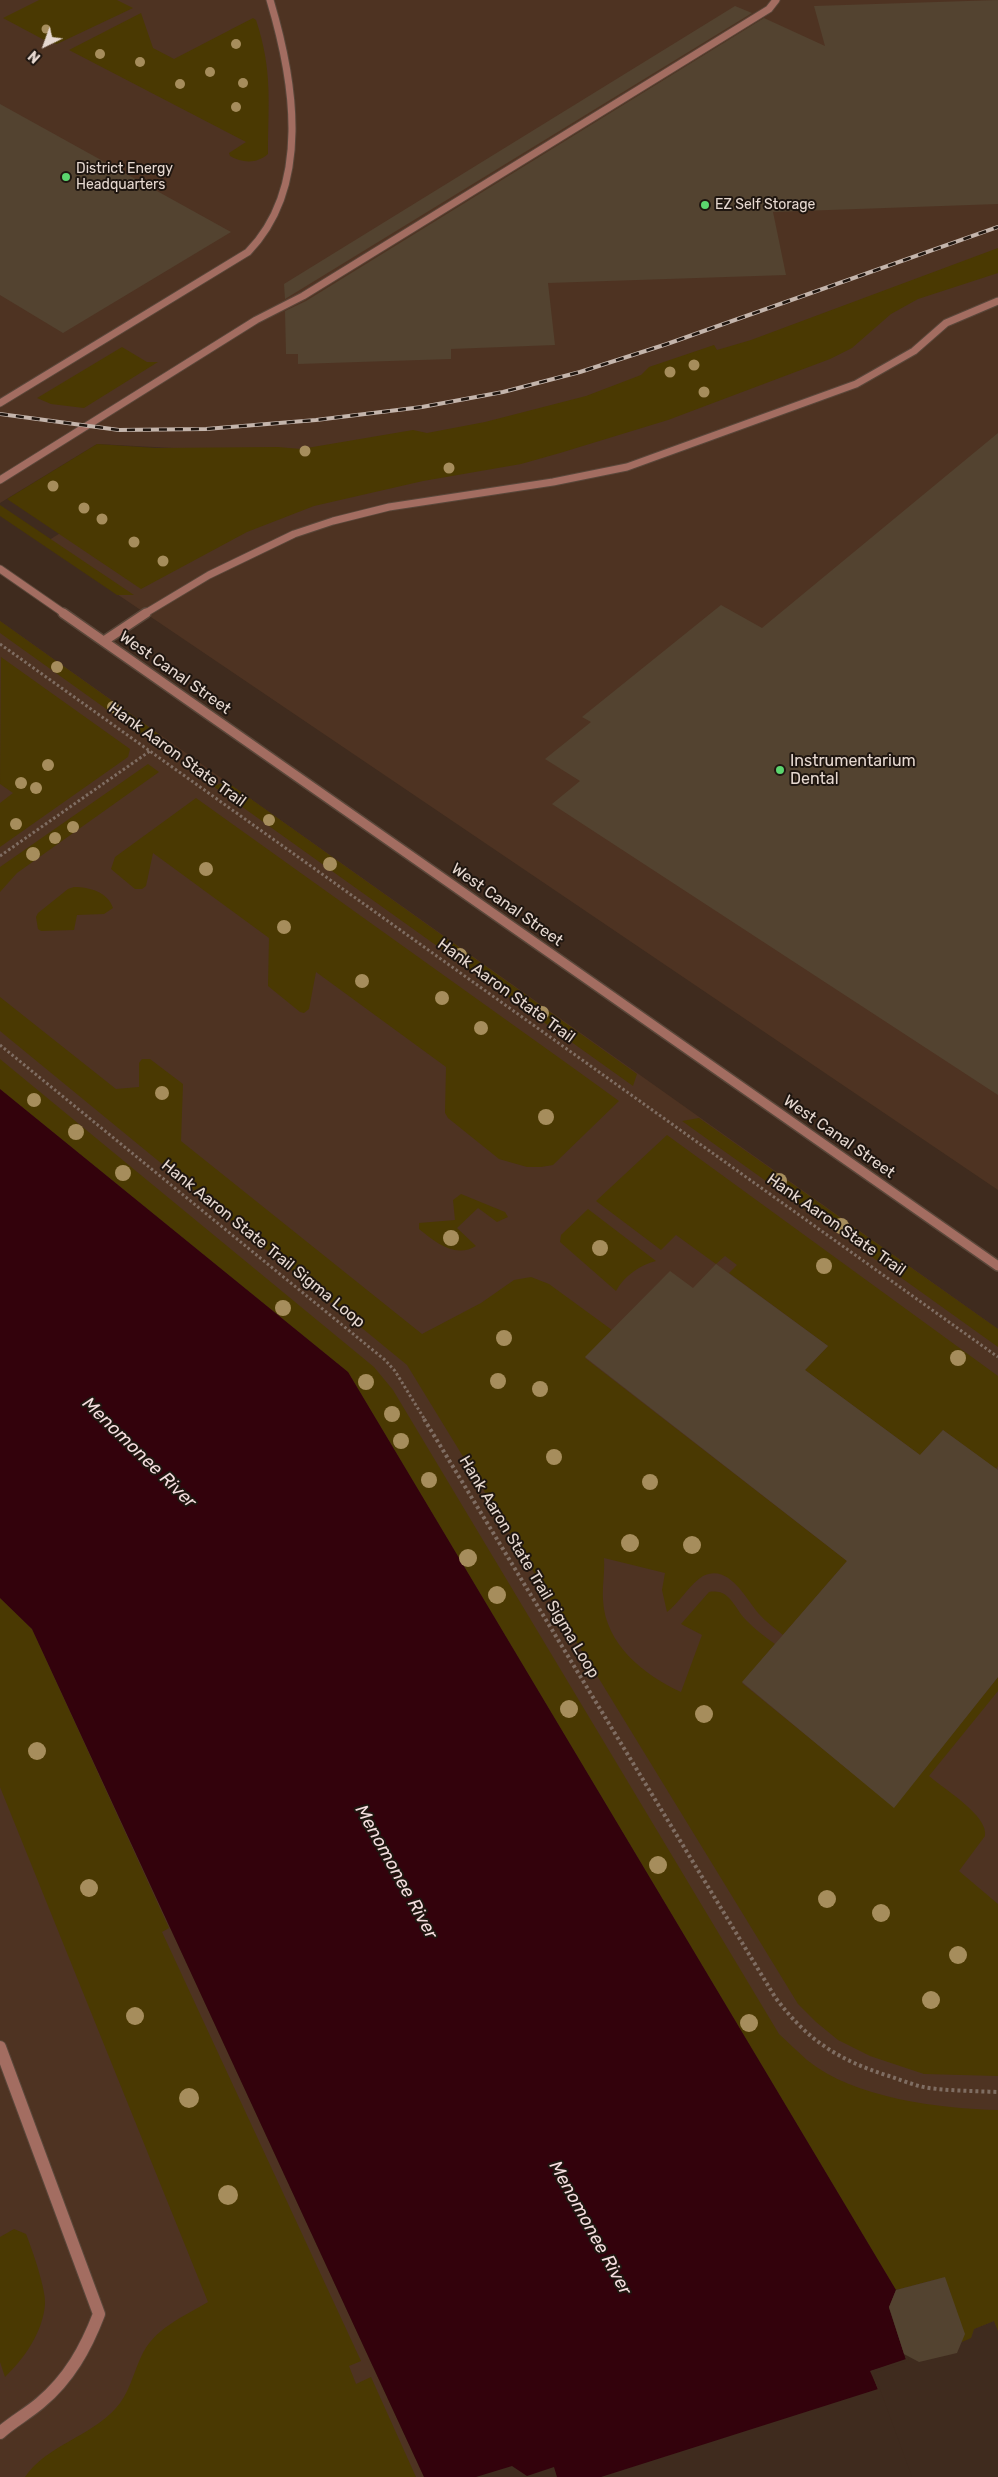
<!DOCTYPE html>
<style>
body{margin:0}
#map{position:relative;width:998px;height:2477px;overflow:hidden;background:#3f2b1e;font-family:Rubik,sans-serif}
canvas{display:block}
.north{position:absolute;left:20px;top:20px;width:50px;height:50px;-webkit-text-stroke:4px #1f1610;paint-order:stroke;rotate:222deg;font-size:14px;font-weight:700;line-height:20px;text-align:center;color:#e6d8d0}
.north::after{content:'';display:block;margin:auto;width:18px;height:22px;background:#e6d8d0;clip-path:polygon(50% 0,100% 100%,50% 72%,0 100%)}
</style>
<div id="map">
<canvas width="998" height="2477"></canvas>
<div class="north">N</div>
</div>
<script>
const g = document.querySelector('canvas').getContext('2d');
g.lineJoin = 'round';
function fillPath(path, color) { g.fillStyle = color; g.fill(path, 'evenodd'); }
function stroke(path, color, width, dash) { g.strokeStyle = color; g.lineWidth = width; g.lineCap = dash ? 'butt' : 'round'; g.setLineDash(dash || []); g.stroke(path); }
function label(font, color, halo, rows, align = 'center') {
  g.font = font + ' Rubik,sans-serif'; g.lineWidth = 4; g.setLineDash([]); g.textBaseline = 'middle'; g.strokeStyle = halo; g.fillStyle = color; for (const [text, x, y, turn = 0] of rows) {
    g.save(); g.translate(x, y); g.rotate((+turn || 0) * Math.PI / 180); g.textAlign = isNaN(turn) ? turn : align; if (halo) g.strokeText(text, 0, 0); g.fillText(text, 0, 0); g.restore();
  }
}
fillPath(new Path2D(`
 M0,0H998V1190L43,544L192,449L97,444L0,503Z
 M0,621L998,1329V2331L994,2321L974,2329L971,2338L949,2288L934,2280L896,2290L348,1372L0,1089Z
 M0,1598L32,1629L424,2477H0Z`), '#4e3322');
fillPath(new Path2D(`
 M39,0H117L133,8L57,44L48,42L3,18Z
 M141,13L153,48L174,59L253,18L256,20C273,71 268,103 268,154C257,164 242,163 230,156L229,153L246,142L69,50Z
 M998,248V273L918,299L891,314L852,348L830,359L668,420L560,453L521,464L423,481L314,506L247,532L141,589L7,499L97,444L156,448L278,447L301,449L413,430L427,433L485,422L586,396L641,375L649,367L714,345L717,350L751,340Z
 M122,347L147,362H158L84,408L51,404L37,398Z
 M0,505L134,595H117L0,516Z
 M0,621L160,735L151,741L0,633Z
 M1,657L130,749L128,757L0,847V803L13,793L0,784Z
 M148,764L159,772L17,873L0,892V867Z
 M227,782L637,1074L633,1086L213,786Z
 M196,798L572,1067L619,1101L553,1165L541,1167H527L499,1159L448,1118L445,1113L446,1067L316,972L309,1009L304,1013L300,1012L268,986L269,938L153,853L146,886L142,889H135L111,869L115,857Z
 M74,887C89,887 108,892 113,908L104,914L77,915L74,930L41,931L38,929L36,917L38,913L68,889Z
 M0,997L116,1089L139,1087V1063L142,1059H150L183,1084L181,1141L422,1334L481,1303L514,1280L531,1277L549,1284L612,1330L585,1358L847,1561L783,1635C775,1628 766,1622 759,1614C746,1599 729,1563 703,1576C691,1583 679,1603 667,1612L662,1590L665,1573L604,1558C605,1572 602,1586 603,1600C605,1644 644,1675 681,1692L702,1635L681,1624L709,1592C731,1588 734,1609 747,1621C756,1630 765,1637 775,1644L742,1683L894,1807L998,1677V1691L929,1776C944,1789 989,1816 985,1836L959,1871L998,1904V2076L924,2074L870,2056L838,2040L816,2022L798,2004L407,1365L0,1031Z
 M0,1059L374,1367L393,1390L779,2034C789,2043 798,2052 807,2060C853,2098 941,2109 998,2110V2331L994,2321L974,2329L971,2338L962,2342L949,2288L934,2280L896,2290L348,1372L0,1089Z
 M699,1118L998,1329V1347L682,1121Z
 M667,1135L998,1376V1466L996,1469L943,1430L920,1455L805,1370L828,1346L729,1273L737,1265L725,1256L716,1264L676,1235L661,1250L596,1201Z
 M461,1194L505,1212L508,1217L497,1222L478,1208L457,1228L476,1246C455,1259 434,1241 419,1229V1223L455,1220L453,1200Z
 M588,1209L656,1261C640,1265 624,1276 616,1291L560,1242L561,1235Z
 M0,1598L32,1629L169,1928L162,1932L361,2361L349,2366L356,2384L371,2377L416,2477H25C47,2445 90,2437 116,2408C129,2394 133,2374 141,2357C153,2329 183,2317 208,2302L0,1787Z
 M14,2229L26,2234C32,2249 46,2289 45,2304C43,2332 24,2359 5,2377L0,2362V2237Z`), '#4a3902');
fillPath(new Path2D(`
 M0,1089L348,1372L896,2290L889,2308L906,2360L871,2371L910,2477H557L554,2467L527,2476L512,2466L476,2477H424L32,1629L0,1598Z`), '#33020c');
fillPath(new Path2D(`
 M899,2289L909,2360L874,2373L912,2477H601L878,2389L870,2371L906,2359L889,2307L896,2290Z`), '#3f2b1e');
fillPath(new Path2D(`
 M998,0V204L773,212L786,275L548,283L555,345L451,349V359L298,364V354H286L285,311L306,301L764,18L825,46L814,6Z
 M735,6L752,13L285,299L284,284Z
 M0,104L231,232L63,333L0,295Z
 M998,433V1095L552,804L580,781L545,759L591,722L582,717L721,605L762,628Z
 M716,1264L828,1346L805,1370L920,1455L943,1430L998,1470V1677L894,1808L742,1682L847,1561L585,1357L670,1271L693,1288Z
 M945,2277L965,2334L957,2353L919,2362L904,2354L889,2307L896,2290Z`), '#534330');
const serviceFar2 = new Path2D(`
 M0,403L248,252C312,186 294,80 270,0
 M0,480L256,320L303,296L769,9L776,0
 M144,614L209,575L294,534L333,521L389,507L553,482L627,467L856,384L914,351L946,323L998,301`);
const serviceFar1 = new Path2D(`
 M104,641L146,613`);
const service = new Path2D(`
 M0,2047L99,2314C86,2348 69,2379 40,2403C27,2414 12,2422 0,2433`);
const tertiaryFar1 = new Path2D(`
 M0,569L65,614`);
const tertiary = new Path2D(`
 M63,613L998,1266`);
stroke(serviceFar2, '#5a473a', 9);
stroke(serviceFar1, '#5a473a', 12);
stroke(service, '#5a473a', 14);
stroke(tertiaryFar1, '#5a473a', 9);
stroke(tertiary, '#5a473a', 12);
stroke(new Path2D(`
 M0,644L998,1357
 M0,856L150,751
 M0,1045L385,1360L395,1371L425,1420`), '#7f6d62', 3, [2.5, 2.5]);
stroke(new Path2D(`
 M424,1419L775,1997C807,2040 838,2060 889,2076C902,2080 915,2086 929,2088C952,2091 975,2091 998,2092`), '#7f6d62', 4, [3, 3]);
stroke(serviceFar2, '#a36d61', 7);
stroke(serviceFar1, '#a36d61', 9);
stroke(service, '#a36d61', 12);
stroke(tertiaryFar1, '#a36d61', 7);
stroke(tertiary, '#a36d61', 9);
const rail = new Path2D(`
 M0,414L119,430L206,429L316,420L422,407L503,392L580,372L667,344L998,227`);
stroke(rail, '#c4b5ac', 4);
stroke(rail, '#1f1610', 2.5, [8]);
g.fillStyle = '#a68d5c';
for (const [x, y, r] of [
 [46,29,4.5],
 [236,44,5],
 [100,54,5],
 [140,62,5],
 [210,72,5],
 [243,83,5],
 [180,84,5],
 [236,107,5],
 [694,365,5.5],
 [670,372,5.5],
 [704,392,5.5],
 [305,451,5.5],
 [449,468,5.5],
 [53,486,5.5],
 [84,508,5.5],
 [102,519,5.5],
 [134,542,5.5],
 [163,561,5.5],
 [57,667,6],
 [113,707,6],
 [48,765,6],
 [21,783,6],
 [36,788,6],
 [269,820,6],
 [16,824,6],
 [73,827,6],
 [55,838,6],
 [33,854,7],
 [330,864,7],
 [206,869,7],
 [284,927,7],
 [460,955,7],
 [362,981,7],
 [442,998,7],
 [542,1013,7],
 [481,1028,7],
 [162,1093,7],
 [34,1100,7],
 [546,1117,8],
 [76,1132,8],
 [123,1173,8],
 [779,1181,8],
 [841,1226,8],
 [451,1238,8],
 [600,1248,8],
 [824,1266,8],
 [283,1308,8],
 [504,1338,8],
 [958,1358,8],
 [498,1381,8],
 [366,1382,8],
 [540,1389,8],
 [392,1414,8],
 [401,1441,8],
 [554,1457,8],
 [429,1480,8],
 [650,1482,8],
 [630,1543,9],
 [692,1545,9],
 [468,1558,9],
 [497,1595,9],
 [569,1709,9],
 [704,1714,9],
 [37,1751,9],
 [658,1865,9],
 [89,1888,9],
 [827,1899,9],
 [881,1913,9],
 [958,1955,9],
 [931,2000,9],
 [135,2016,9],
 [749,2023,9],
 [189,2098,10],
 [228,2195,10]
]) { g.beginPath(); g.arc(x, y, r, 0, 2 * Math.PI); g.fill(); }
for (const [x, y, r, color] of [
 [66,177,5,"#5bd56e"],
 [705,205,5,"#5bd56e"],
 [780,770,5,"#5bd56e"]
]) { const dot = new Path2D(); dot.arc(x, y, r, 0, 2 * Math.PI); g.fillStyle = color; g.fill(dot); stroke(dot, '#1f1610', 2); }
label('14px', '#e6d8d0', '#1f1610', [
 ["District Energy",76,169],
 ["Headquarters",76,185],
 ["EZ Self Storage",715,205]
], 'left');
label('16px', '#e6d8d0', '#1f1610', [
 ["West Canal Street",175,673,35],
 ["Hank Aaron State Trail",177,755,36],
 ["West Canal Street",507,905,35],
 ["Hank Aaron State Trail",506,991,36],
 ["West Canal Street",839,1137,35],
 ["Hank Aaron State Trail",836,1225,35],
 ["Hank Aaron State Trail Sigma Loop",263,1244,39],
 ["Hank Aaron State Trail Sigma Loop",529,1567,59]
]);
label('16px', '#e6d8d0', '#1f1610', [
 ["Instrumentarium",790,761],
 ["Dental",790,779]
], 'left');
label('italic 18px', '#f4ddde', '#1f1610', [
 ["Menomonee River",139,1453,44],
 ["Menomonee River",396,1872,61],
 ["Menomonee River",590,2228,61]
]);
</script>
